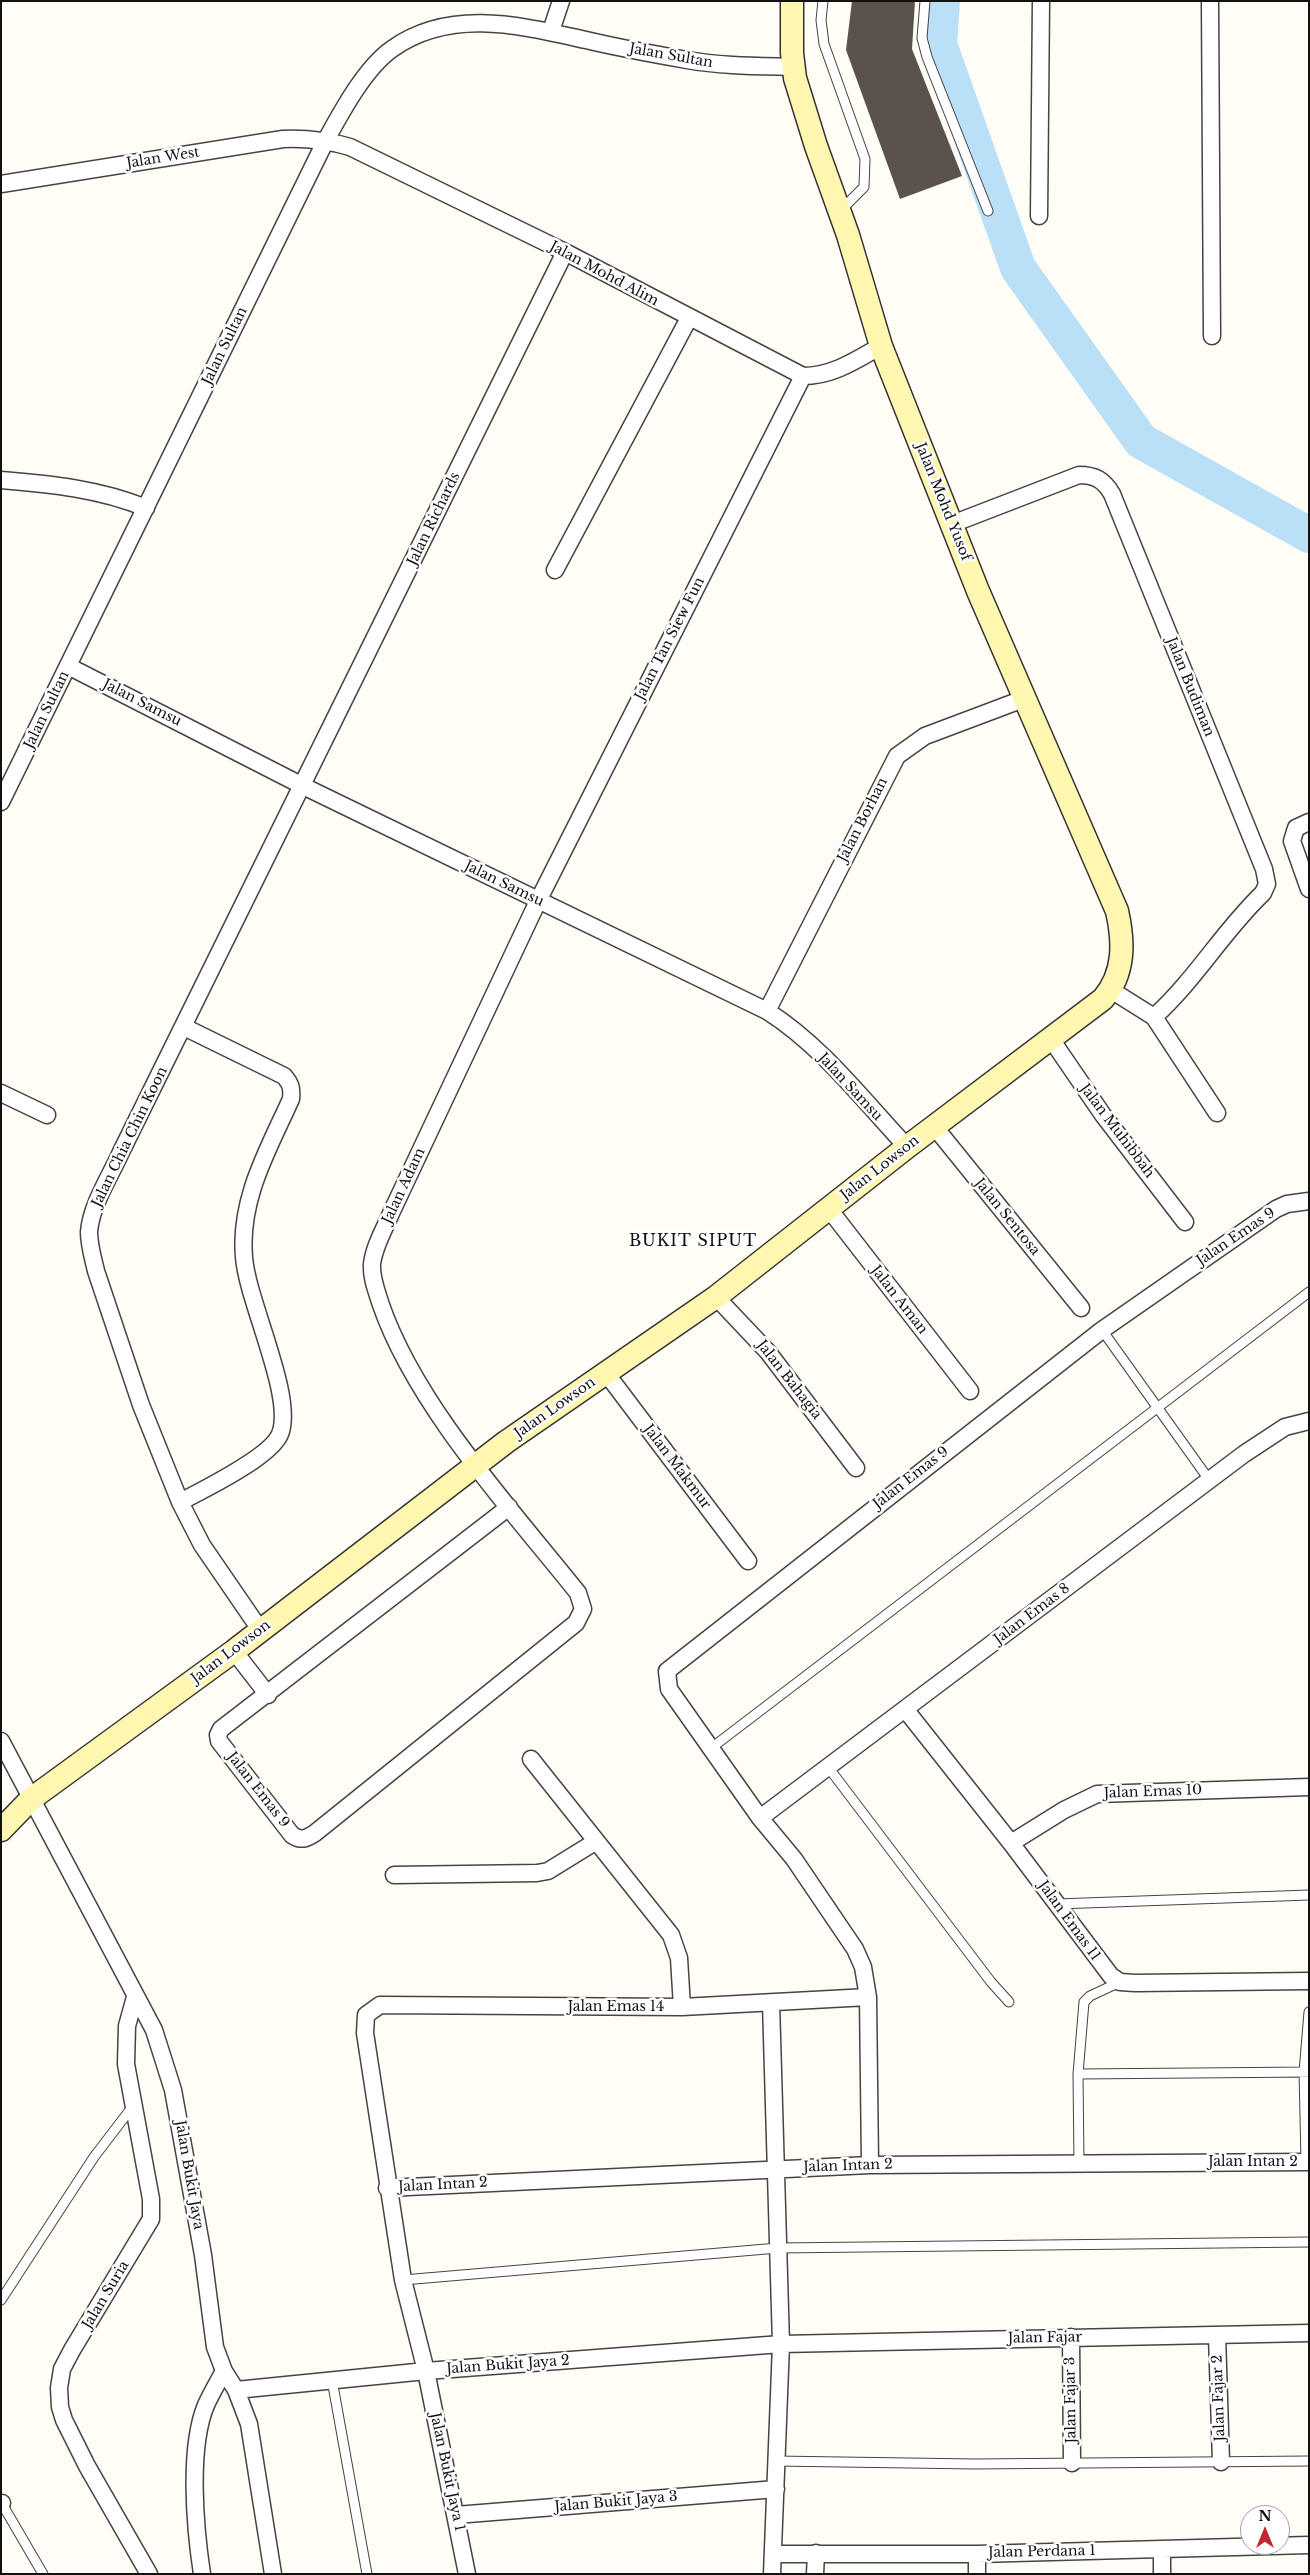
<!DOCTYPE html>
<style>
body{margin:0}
#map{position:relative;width:1310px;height:2575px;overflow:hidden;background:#fffdf5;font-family:"Libre Baskerville",serif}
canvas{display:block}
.frame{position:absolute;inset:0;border:2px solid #111;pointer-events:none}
.north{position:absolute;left:1240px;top:2505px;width:50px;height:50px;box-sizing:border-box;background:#fff;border:1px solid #a0a0a0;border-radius:50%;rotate:0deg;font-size:14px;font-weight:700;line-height:20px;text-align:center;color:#111}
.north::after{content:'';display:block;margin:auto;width:18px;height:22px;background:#c4262e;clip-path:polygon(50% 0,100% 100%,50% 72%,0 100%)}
</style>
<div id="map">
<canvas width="1310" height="2575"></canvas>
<div class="frame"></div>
<div class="north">N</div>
</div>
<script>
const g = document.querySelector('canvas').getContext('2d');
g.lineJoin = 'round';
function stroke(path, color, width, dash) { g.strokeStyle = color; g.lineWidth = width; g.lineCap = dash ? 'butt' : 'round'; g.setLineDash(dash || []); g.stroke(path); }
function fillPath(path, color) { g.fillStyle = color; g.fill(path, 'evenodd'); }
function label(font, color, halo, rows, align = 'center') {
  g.font = font + ' "Libre Baskerville",serif'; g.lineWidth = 5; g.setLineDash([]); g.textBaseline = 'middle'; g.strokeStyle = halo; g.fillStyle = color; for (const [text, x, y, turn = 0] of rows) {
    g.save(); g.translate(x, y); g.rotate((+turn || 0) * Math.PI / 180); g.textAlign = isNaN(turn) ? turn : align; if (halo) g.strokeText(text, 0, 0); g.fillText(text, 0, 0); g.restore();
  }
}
stroke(new Path2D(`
 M942,1L939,44L1018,268L1141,441L1309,535`), '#b9e0f7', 36);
fillPath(new Path2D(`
 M852,1H915L912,49L962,176L900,199L846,50Z`), '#5a524d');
const lane = new Path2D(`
 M823,1L821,20L824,44L865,159L864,187L840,211
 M925,1L922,38L927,57L988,211
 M1102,1330L1210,1481
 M710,1749L1309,1292
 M828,1767L991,1982L1009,2002
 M1057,1904L1309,1895
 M1078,2074L1309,2072
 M1306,2162L1304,2072L1309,2012
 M1079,2163L1078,2074L1084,2002L1090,1996L1120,1982
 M403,2280L778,2248L1309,2242
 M1,2300L94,2157L133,2106
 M332,2380L367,2574
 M775,2461L975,2464L1309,2461
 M1,2502L43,2574`);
const street = new Path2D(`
 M1210,1L1212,336
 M551,31L561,1
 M1,184L283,139C307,138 326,140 350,147L565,252L803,376C833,376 856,360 881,346
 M1039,216L1041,1
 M1,480C50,484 100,489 146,508
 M952,524L1079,475C1095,475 1104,480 1112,494L1264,869L1267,884L1263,893C1223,931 1196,979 1154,1017
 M555,570L689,318
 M68,666L303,786L767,1011C821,1045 863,1100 907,1147
 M1,802L326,140C342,111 365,68 392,49C451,7 522,26 586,40C619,48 653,54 687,60C722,66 757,66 793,67
 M1309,822L1296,828L1292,841L1309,889
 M1111,990L1154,1017L1217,1113
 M767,1011L897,756L925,736L1026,698
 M1051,1039L1103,1115L1185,1222
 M1,1093L47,1115
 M934,1126L1081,1308
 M829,1209L970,1391
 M716,1297L768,1352L856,1468
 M606,1373L748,1561
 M180,1502C203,1490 271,1457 280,1434C295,1397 247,1301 244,1257C239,1199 268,1150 291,1099C292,1088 291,1084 284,1076L184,1027
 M509,1507L221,1729L218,1735L219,1741L292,1835C301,1841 306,1839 315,1833L576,1623L583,1609L578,1593C511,1509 416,1406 381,1305C377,1292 371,1278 372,1264C374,1246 385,1228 392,1211L538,901L803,376
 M261,1631L202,1545L180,1502L141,1405L96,1271C93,1258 89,1245 89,1232C91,1205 110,1177 121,1152L565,252
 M234,1651L268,1695
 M905,1709L1011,1843L1111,1976L1120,1982L1135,1983L1309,1981
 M1,1741L154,2030L173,2090L203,2255L215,2347L224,2371L236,2390L249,2424L273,2574
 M531,1759L671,1935L679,1958L682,2007
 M760,1818L1244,1454L1285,1427L1309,1421
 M1011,1843L1064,1810L1097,1794L1309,1787
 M394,1875L537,1873L548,1871L595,1842
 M135,1997L127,2026L126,2064L151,2199V2219L72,2350L62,2369L59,2388L60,2407L64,2420L87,2466L149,2574
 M771,2003L781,2344L772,2574
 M870,2165L868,1997L863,1967L855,1949L794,1859L760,1818L669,1689L667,1671L1102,1330L1276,1209L1287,1204L1309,1201
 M387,2188L870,2165L1309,2162
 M1217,2335L1221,2462
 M1071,2337L1072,2463
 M236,2390L426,2371L781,2344L1309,2333
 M1,2503H2
 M456,2515L776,2489
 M774,2554H977L1309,2545
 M202,2574C195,2528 188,2448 206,2405C211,2394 218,2382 224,2371
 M467,2574L426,2371L403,2280L365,2033L366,2015L380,2005L682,2007L868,1997
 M815,2574L816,2553
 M977,2574V2554
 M1162,2574V2550`);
const secondary = new Path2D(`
 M1,1830L31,1799L234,1651L506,1442L716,1297L907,1147L1103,999C1125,973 1124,942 1117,911L978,591L881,346L848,235L816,146L795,78L792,53V1`);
stroke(lane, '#444', 11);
stroke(street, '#444', 19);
stroke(secondary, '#333', 25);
stroke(lane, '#fff', 9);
stroke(street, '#fff', 16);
stroke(secondary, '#fff6b0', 22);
label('14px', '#111', '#fff', [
 ["Jalan Sultan",671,56,10],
 ["Jalan West",163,158,-9],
 ["Jalan Mohd Alim",604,274,28],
 ["Jalan Sultan",225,346,-64],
 ["Jalan Mohd Yusof",943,502,68],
 ["Jalan Richards",434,519,-64],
 ["Jalan Tan Siew Fun",670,639,-63],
 ["Jalan Budiman",1190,687,68],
 ["Jalan Samsu",142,703,27],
 ["Jalan Sultan",47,710,-64],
 ["Jalan Borhan",863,820,-63],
 ["Jalan Samsu",504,884,26],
 ["Jalan Samsu",850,1087,47],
 ["Jalan Muhibbah",1117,1131,53],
 ["Jalan Chia Chin Koon",130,1137,-64],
 ["Jalan Lowson",880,1168,-38],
 ["Jalan Adam",404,1186,-65],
 ["Jalan Sentosa",1007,1217,51],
 ["Jalan Emas 9",1236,1237,-34],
 ["Jalan Aman",899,1300,52],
 ["Jalan Bahagia",789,1380,52],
 ["Jalan Lowson",555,1408,-35],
 ["Jalan Makmur",677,1467,53],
 ["Jalan Emas 9",911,1478,-38],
 ["Jalan Emas 8",1032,1614,-37],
 ["Jalan Lowson",231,1652,-37],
 ["Jalan Emas 9",258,1790,52],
 ["Jalan Emas 10",1153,1792,-2],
 ["Jalan Emas 11",1069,1921,54],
 ["Jalan Emas 14",616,2007],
 ["Jalan Intan 2",1253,2162],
 ["Jalan Intan 2",848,2166,-2],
 ["Jalan Bukit Jaya",189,2175,80],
 ["Jalan Intan 2",443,2185,-3],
 ["Jalan Suria",106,2295,-59],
 ["Jalan Fajar",1045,2338,-1],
 ["Jalan Bukit Jaya 2",508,2365,-4],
 ["Jalan Fajar 2",1219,2398,-92],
 ["Jalan Fajar 3",1071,2400,-91],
 ["Jalan Bukit Jaya 1",447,2472,78],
 ["Jalan Bukit Jaya 3",616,2502,-5],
 ["Jalan Perdana 1",1042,2552,-1]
]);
g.letterSpacing = '1px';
label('16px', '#111', '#fff', [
 ["BUKIT SIPUT",693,1241]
]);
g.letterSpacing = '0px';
</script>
